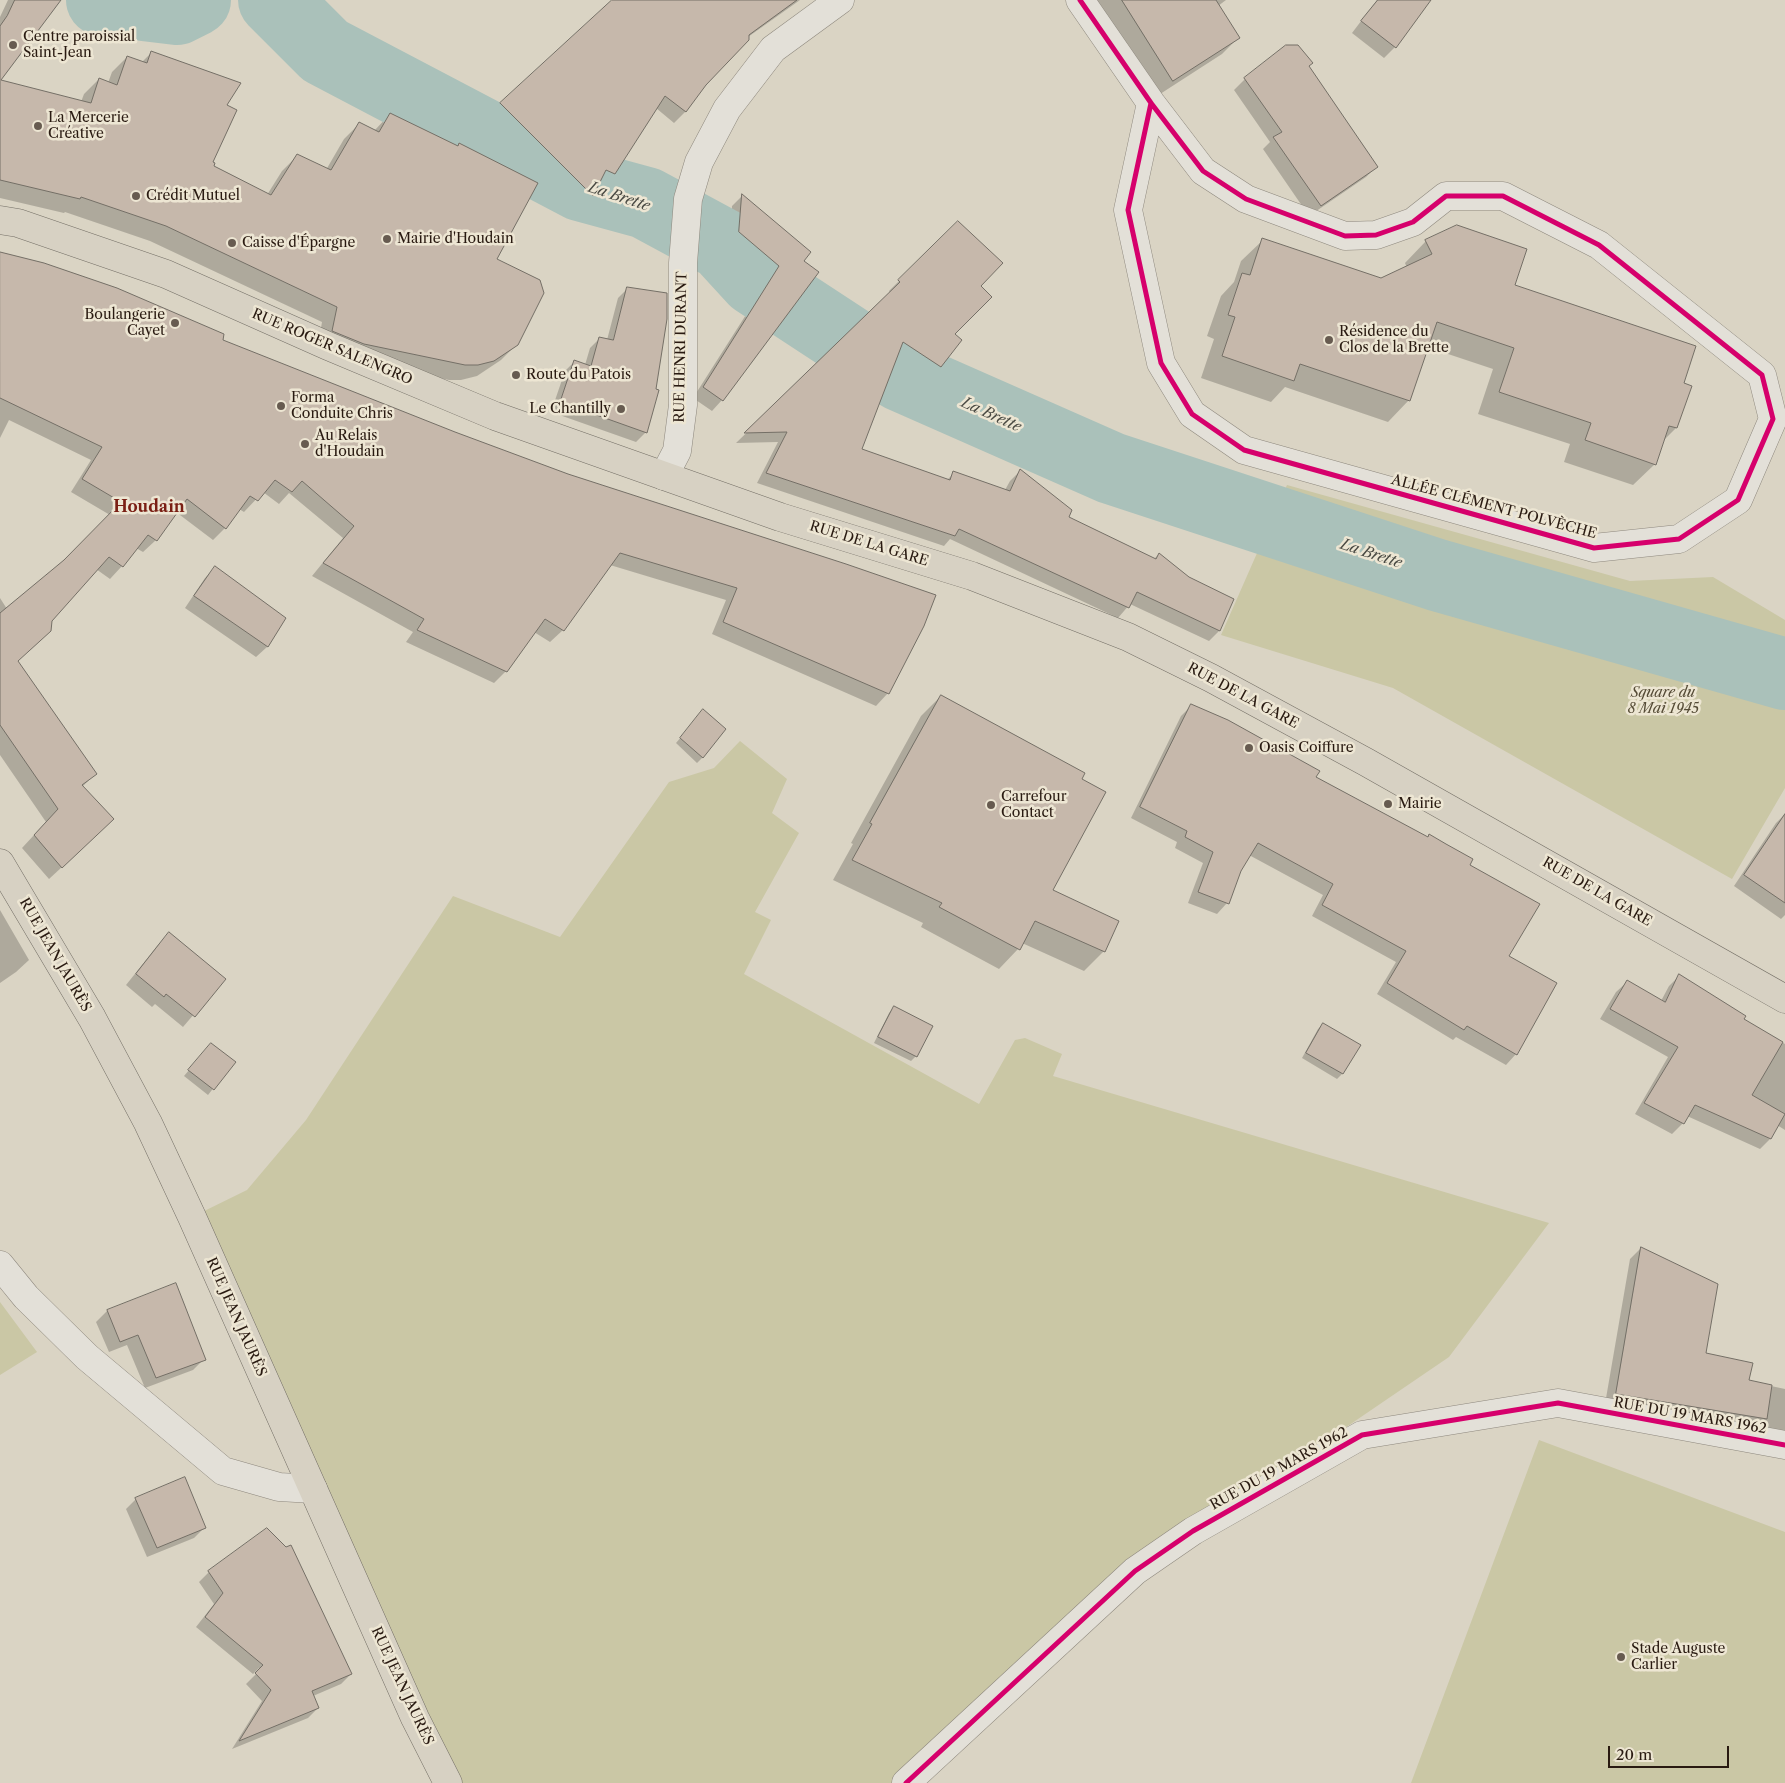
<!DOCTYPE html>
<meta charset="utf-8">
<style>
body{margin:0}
#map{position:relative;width:1785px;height:1783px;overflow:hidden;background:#dad4c4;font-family:"Libre Caslon Text",serif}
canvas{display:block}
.scale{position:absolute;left:1608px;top:1746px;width:121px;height:22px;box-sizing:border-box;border:2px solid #291a11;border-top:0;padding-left:6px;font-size:15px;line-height:18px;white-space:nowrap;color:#291a11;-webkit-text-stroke:4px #ede6d3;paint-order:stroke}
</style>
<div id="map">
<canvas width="1785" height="1783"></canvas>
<div class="scale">20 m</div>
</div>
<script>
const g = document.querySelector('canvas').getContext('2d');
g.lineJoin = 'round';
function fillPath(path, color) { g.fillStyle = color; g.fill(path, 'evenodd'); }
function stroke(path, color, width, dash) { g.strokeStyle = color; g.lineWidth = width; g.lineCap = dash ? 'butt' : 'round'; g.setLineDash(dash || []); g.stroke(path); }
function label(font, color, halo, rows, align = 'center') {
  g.font = font + ' "Libre Caslon Text",serif'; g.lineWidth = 5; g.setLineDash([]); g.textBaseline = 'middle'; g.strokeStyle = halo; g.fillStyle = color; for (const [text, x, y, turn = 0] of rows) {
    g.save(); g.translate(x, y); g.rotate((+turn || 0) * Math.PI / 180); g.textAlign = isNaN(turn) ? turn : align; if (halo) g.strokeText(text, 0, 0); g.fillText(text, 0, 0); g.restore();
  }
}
fillPath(new Path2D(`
 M1287,485L1630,581L1713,577L1785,620V788L1732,879L1393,688L1221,635Z
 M740,741L787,779L772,813L799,833L755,912L771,920L744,974L979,1104L1015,1040L1025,1038L1062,1054L1053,1076L1549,1223L1449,1357L1135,1571L906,1783H448L192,1217L247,1190L306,1120L453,896L560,937L669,782L714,768Z
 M0,1302L37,1352L0,1375Z
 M1539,1440L1785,1532V1783H1411Z`), '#cac7a5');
fillPath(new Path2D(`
 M8,0H47L0,79V17Z
 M614,0H800L748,37L705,84L686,111L674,123L656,108L614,174L603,185L598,183L592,195L581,206L490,115Z
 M1096,0H1226L1218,6L1238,38L1222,54L1157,96Z
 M1377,0H1418L1395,47L1384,58L1352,33Z
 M152,52L226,105L211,163L212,167L267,195L282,171L297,156L326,170L344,139L359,124L374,131L390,114L495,259L517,344L501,360L477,376L461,380H449L348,359L318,346L322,322L150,241L65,212L64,213L0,198V81L81,102L84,94L99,79L108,83L112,72L127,57L142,62Z
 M1308,66L1377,166L1366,177L1309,216L1263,149L1270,142L1234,90L1245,79Z
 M742,196L809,252L722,400L712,411L693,398L770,277L729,243L732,206Z
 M958,222L979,286L953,335L940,366L930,376L897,354L861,450L947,480L954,473L1005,490L1010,481L1020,471L1067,518L1154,559L1159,554L1188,578L1232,599L1219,631L1209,641L1130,604L1118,618L950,539L944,546L757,483L778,442L736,443L890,293L889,291Z
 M1263,240L1381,280L1407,268L1405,263L1426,241L1514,286L1682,384L1676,428L1663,441L1655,464L1633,485L1564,462L1570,444L1478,414L1493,369L1427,347L1409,400L1388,422L1285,387L1271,402L1201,378L1214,339L1207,336L1221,296L1234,282L1241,261Z
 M0,254L455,433L567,475L846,565L888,693L876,706L712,634L726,600L610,565L563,630L550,642L534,632L506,671L494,683L406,642L413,632L312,576L343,538L289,493L279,504L263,492L244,512L239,509L225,528L213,540L176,512L156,540L143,552L136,548L122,566L110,579L96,569L17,661L95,774L82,787L100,832L49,879L22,848L46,822L0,755V598L7,609L63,562L110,515L71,492L91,460L9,420L0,438Z
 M627,289L646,432L636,442L551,412L565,371L574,362L585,365L590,348L600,338L607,340L618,298Z
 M215,568L285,618L267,647L256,657L185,608L205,578Z
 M941,696L1080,779L1051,890L1104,951L1084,971L1022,943L1018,949L999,969L921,927L923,923L833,880L853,844L851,843L921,716Z
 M1192,705L1468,865L1507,956L1516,1054L1506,1065L1456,1037L1453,1040L1377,994L1396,962L1312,916L1323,895L1249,855L1240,870L1227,903L1217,914L1188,903L1203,863L1175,848L1177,842L1131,818L1181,716Z
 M703,711L702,758L697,763L676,743Z
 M1785,814V915L1781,919L1734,886L1776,823Z
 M0,910L29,960L16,972L0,983Z
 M169,934L224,979L183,1027L155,1004L152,1007L126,985L158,945Z
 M1679,976L1743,1019L1785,1044V1130L1777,1125L1770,1139L1760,1149L1687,1116L1683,1123L1672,1134L1635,1114L1668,1057L1600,1019L1616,992L1627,982L1661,1001L1669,986Z
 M894,1007L916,1056L911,1061L874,1043L889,1013Z
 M1323,1024L1359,1045L1342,1074L1337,1079L1302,1058L1318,1029Z
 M206,1050L234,1062L208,1095L184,1076Z
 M1641,1248L1704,1354L1748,1381L1785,1389V1434L1605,1404L1630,1259Z
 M175,1285L204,1359L193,1370L145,1388L127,1345L109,1352L96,1322L107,1311Z
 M136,1499L204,1528L194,1538L147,1557L126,1509Z
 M209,1572L351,1674L341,1684L313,1696L318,1708L308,1718L232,1749L262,1701L246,1684L260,1670L259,1668L253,1674L196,1627L214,1604L199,1582Z`), '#0003');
stroke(new Path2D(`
 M102,0L177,9L195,0
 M274,0L325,51L580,185L646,203L722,244L755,280L900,375L1111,468L1437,575L1785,674`), '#aac1ba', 72);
const building = new Path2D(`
 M15,0H61L1,80L91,103L99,78L117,85L127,56L147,63L151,51L241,83L227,105L237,110L213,162L215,163L214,166L271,195L297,154L331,170L359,122L379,132L390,113L458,146L459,143L538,183L497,259L540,280L544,293L518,345L494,361L478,365H465L364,344L332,331L337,307L166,226L81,197L80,199L0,180V26L7,16Z
 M612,0H797L749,35V40L706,85L686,112L665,96L615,174L606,170L593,196L500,103Z
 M1122,0H1216L1240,38L1173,81Z
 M1378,0H1431L1396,48L1361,21Z
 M1286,45H1298L1313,63L1309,66L1378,167L1321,206L1273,137L1282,132L1244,78Z
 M742,194L811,252L804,261L819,272L723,401L703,387L779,266L739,232Z
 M958,221L1003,263L981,286L992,297L955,334L962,340L941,367L903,342L862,449L950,480L953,471L1010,491L1020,469L1072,510L1069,517L1156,559L1159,553L1189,577L1234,599L1220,631L1137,592L1129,608L959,529L955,536L766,473L787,432L744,433L900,282L898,280Z
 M1457,225L1527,249L1515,285L1696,346L1684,383L1692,386L1677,428L1669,426L1656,465L1585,440L1591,423L1499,392L1514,348L1437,322L1410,401L1300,364L1294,381L1222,356L1235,317L1228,315L1242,273L1250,275L1262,238L1381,278L1432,254L1425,240Z
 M0,252L44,263L117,288L224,334L223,340L455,432L568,474L846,564L936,595L924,626L889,694L723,622L737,588L620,553L564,631L545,619L507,672L417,630L424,619L323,563L354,526L302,481L292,492L275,480L258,501L250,496L226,529L187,499L157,541L148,535L123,567L109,557L52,621L51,631L18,661L97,774L82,785L114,819L62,868L34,835L58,809L0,725V613L64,560L121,502L82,479L102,447L0,398Z
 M627,287L667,293V319L656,389L659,390L647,433L560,402L574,360L591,366L599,337L613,340Z
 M215,566L286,618L268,647L194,596Z
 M941,695L1085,773L1082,779L1106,792L1053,890L1119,921L1105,952L1035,921L1020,950L939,907L942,903L852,860L872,824L870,823Z
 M1191,704L1228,720L1320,771L1316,777L1428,837L1429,834L1446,844L1473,859L1470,865L1540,904L1509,956L1557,983L1517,1055L1467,1026L1464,1030L1387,983L1406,951L1322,905L1333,884L1258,843L1241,871L1229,904L1198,892L1213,852L1185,837L1187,831L1140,807Z
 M703,709L726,729L703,758L680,738Z
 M1785,814V903L1744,875Z
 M169,932L226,979L195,1017L166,994L164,997L136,974Z
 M1679,974L1746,1016L1744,1019L1783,1042L1752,1095L1785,1114L1771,1139L1695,1105L1684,1124L1644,1103L1678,1047L1610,1009L1627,980L1665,1002Z
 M894,1006L933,1026L917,1057L878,1037Z
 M1323,1023L1361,1045L1343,1074L1306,1053Z
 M211,1043L236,1062L214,1090L188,1070Z
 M1641,1247L1718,1284L1706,1353L1753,1363L1749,1380L1772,1385L1767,1419L1616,1394Z
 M176,1283L206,1360L156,1378L138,1335L120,1342L107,1310Z
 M185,1477L206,1528L157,1548L135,1498Z
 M267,1528L286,1547L291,1545L352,1674L312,1691L319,1708L239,1741L271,1690L255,1673L263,1665L205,1617L223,1593L208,1571Z`);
fillPath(building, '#c6b8ab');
stroke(building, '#746f66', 1);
const minor = new Path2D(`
 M1080,0L1151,103L1203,171L1246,199L1345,236L1376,235L1413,222L1446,196H1503L1599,245L1762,375L1773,419L1738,500L1679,539L1594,548L1244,450L1192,414L1161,363L1128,210L1151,103
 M664,476L677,451L683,405V263L688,199L699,162L727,109L773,49L840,0
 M0,1265L26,1297L87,1357L223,1471L279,1487L313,1489
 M906,1783L1135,1571L1193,1531L1362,1435L1558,1403L1785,1445`);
const major = new Path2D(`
 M0,220L18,223L166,274L328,346L495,416L780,517L972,576L1128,637L1211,678L1366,762L1785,999
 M0,863L92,1018L148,1123L192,1217L415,1718L448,1783`);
stroke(minor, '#8e887e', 29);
stroke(major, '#746f66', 29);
stroke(minor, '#e3e0d8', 28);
stroke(major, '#d7d1c3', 28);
stroke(new Path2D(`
 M1080,0L1151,103L1203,171L1246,199L1345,236L1376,235L1413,222L1446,196H1503L1599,245L1762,375L1773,419L1738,500L1679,539L1594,548L1244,450L1192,414L1161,363L1128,210L1151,103
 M906,1783L1135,1571L1193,1531L1362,1435L1558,1403L1785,1445`), '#d6006c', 5);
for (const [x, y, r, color] of [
 [13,45,5,"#675b50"],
 [38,126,5,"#675b50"],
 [136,196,5,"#675b50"],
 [387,239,5,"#675b50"],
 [232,243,5,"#675b50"],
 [175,323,5,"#675b50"],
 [1329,340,5,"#675b50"],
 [516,375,5,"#675b50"],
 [281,406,5,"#675b50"],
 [621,409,5,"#675b50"],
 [305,444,5,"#675b50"],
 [1249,748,5,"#675b50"],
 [1388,804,5,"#675b50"],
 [991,805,5,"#675b50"],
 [1621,1657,5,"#675b50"]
]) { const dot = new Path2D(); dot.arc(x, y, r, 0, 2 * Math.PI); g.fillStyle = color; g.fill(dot); stroke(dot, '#ede6d3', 2); }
label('14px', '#291a11', '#ede6d3', [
 ["Centre paroissial",23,37],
 ["Saint-Jean",23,53],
 ["La Mercerie",48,118],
 ["Créative",48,134],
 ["Crédit Mutuel",146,196],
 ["Mairie d'Houdain",397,239],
 ["Caisse d'Épargne",242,243],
 ["Boulangerie",165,315,"right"],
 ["Cayet",165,331,"right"],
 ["Résidence du",1339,332],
 ["Clos de la Brette",1339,348],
 ["Route du Patois",526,375],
 ["Forma",291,398],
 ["Conduite Chris",291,414],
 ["Le Chantilly",611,409,"right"],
 ["Au Relais",315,436],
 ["d'Houdain",315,452],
 ["Oasis Coiffure",1259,748],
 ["Carrefour",1001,797],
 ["Contact",1001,813],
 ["Mairie",1398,804],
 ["Stade Auguste",1631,1649],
 ["Carlier",1631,1665]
], 'left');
label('14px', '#291a11', '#ede6d3', [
 ["RUE ROGER SALENGRO",332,347,23],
 ["RUE HENRI DURANT",681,347,-89],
 ["ALLÉE CLÉMENT POLVÈCHE",1494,507,15],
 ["RUE DE LA GARE",869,544,17],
 ["RUE DE LA GARE",1243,696,28],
 ["RUE DE LA GARE",1597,892,30],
 ["RUE JEAN JAURÈS",55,955,60],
 ["RUE JEAN JAURÈS",236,1317,66],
 ["RUE DU 19 MARS 1962",1690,1416,10],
 ["RUE DU 19 MARS 1962",1279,1469,-29],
 ["RUE JEAN JAURÈS",402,1686,65]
]);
label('italic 14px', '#554b36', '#ede6d3', [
 ["Square du",1663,693],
 ["8 Mai 1945",1663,709]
]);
label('italic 15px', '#4a4a43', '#ede6d3', [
 ["La Brette",619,197,18],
 ["La Brette",991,415,24],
 ["La Brette",1371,554,18]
]);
label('bold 16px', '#7a1f14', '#ede6d3', [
 ["Houdain",149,507]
]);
</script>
